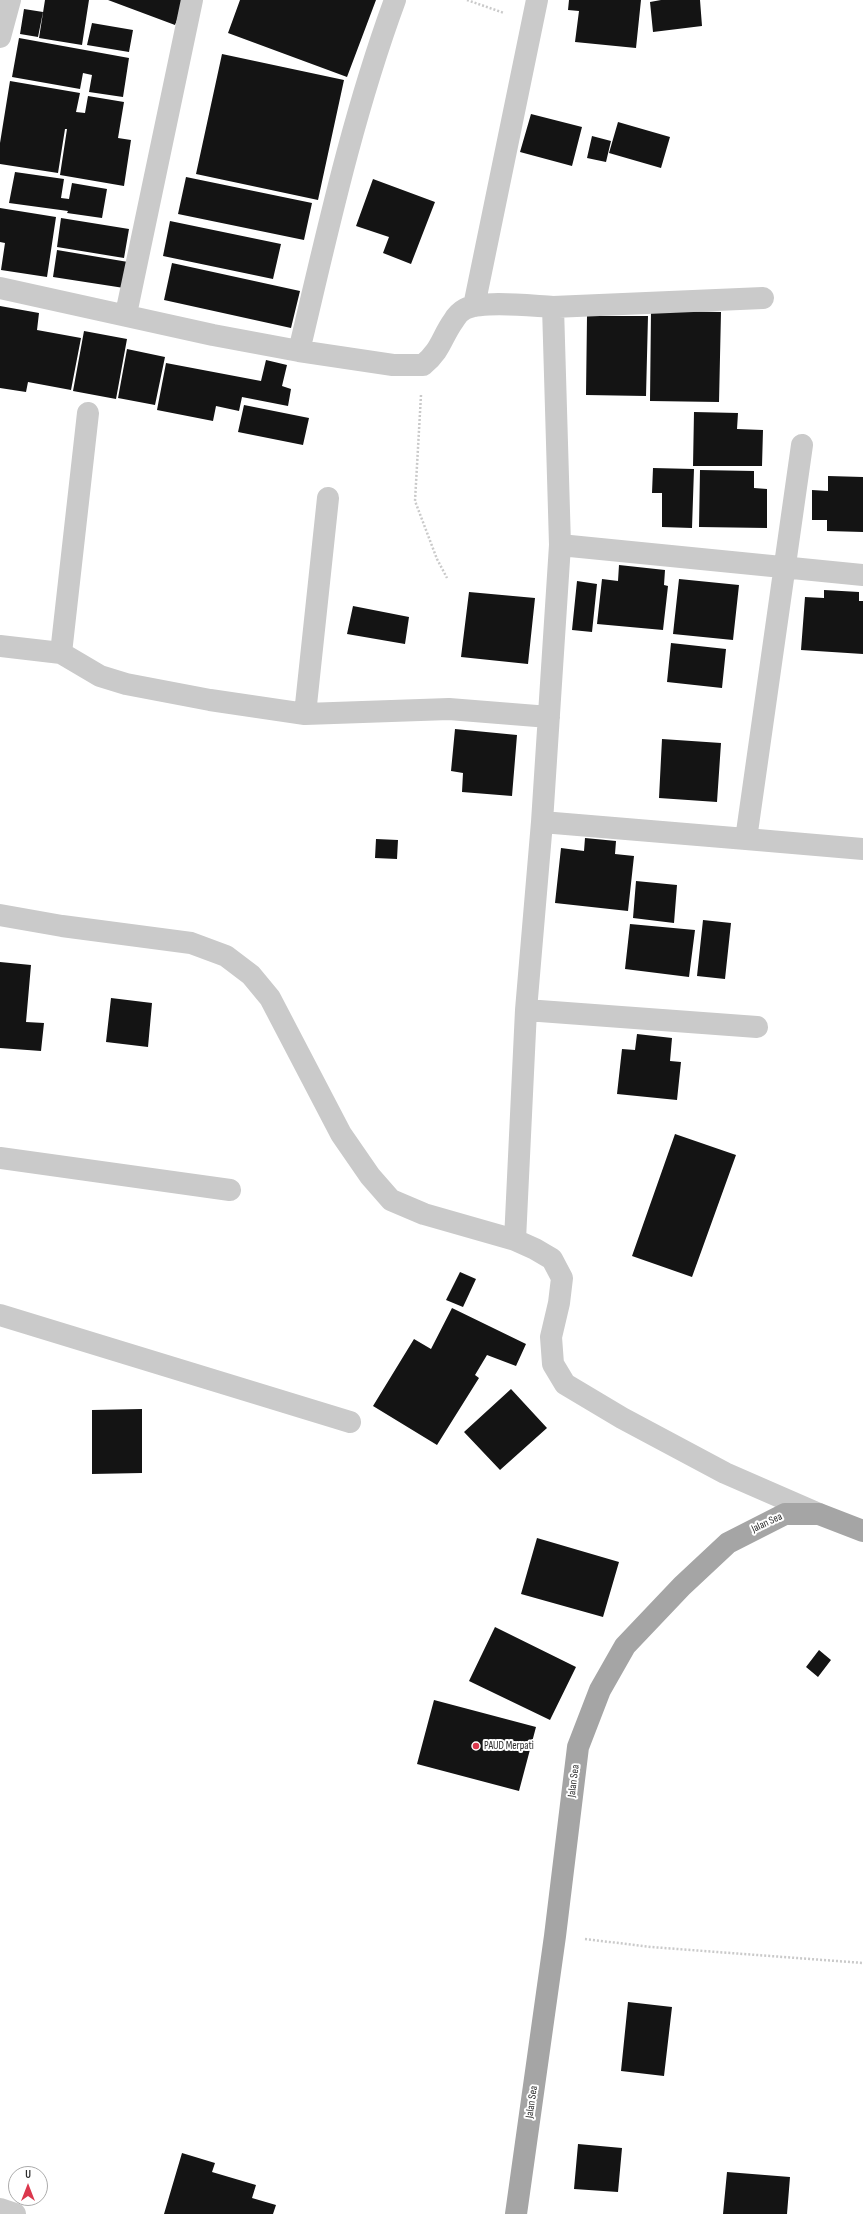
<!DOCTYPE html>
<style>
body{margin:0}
#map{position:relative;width:863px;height:2214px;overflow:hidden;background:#fff;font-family:"Sofia Sans Condensed",sans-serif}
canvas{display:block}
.north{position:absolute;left:8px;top:2166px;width:40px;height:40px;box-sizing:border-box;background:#fff;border:1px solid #ababab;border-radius:50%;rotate:0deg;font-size:11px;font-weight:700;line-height:16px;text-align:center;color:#2d2d2d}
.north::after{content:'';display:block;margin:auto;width:14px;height:18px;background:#db384d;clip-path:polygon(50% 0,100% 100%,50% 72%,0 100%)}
</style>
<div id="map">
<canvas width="863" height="2214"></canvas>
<div class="north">U</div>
</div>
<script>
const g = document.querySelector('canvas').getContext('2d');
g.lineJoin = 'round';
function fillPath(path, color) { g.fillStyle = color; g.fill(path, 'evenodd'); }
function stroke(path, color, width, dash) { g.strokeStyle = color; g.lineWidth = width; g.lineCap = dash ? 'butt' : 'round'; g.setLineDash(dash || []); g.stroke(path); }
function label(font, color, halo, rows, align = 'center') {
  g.font = font + ' "Sofia Sans Condensed",sans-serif'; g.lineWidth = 4; g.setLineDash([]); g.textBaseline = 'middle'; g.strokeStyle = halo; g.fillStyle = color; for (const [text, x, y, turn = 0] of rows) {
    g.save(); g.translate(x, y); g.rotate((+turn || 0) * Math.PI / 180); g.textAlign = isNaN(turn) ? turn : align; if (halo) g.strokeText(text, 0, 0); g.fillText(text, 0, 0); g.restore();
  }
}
fillPath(new Path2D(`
 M45,0H89L82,45L39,38Z
 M108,0H185L175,25Z
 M240,0H376L347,77L228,33Z
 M569,0H641L636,48L575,42L579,11L568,10Z
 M661,0H700L702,26L653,32L650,2Z
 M24,9L43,12L38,37L20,34Z
 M92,23L133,30L129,52L87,45Z
 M19,38L129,58L123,97L89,92L92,75L83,73L80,89L12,77Z
 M222,54L344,80L318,200L196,174Z
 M10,81L80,93L76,112L85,113L88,96L124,102L118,138L131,140L124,186L60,175L67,129H65L58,173L0,164V143Z
 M531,114L582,127L572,166L520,152Z
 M618,122L670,137L661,168L609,153Z
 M592,136L611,141L606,162L587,158Z
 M15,172L64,179L61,198L69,199L72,183L107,189L102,218L67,213L68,211L9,203Z
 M186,177L312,203L304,240L178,214Z
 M373,179L435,202L411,264L383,253L389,237L356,226Z
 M0,208L56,217L47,277L1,270L5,243L0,242Z
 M61,218L129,229L124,258L57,247Z
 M170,221L281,244L273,279L163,256Z
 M57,250L128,262L124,288L53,277Z
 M172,263L300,291L291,328L164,300Z
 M0,306L39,313L37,330L81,338L71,390L28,382L26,392L0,388Z
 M651,311L721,312L719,402L650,401Z
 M587,316H648L646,396L586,395Z
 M84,331L127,339L116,399L73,391Z
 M127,349L165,357L155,405L118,398Z
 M266,360L287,365L282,386L291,389L288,406L242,397L239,411L216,406L213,421L157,410L166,363L261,381Z
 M244,405L309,418L303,445L238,432Z
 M694,412L738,413L737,429L763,430L762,466H693Z
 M653,468L694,469L692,528L662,527V493H652Z
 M700,470L754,471V488L767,489V528L699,527Z
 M828,476L863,477V532L827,531V520H812V490L828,491Z
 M619,565L665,570L664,585L668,586L663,630L597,624L602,579L618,581Z
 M679,579L739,585L733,640L673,634Z
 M577,581L597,584L592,632L572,630Z
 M824,590L859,592V601H863V654L801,650L805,597L824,598Z
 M469,592L535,598L528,664L461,657Z
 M353,606L409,617L405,644L347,634Z
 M671,643L726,649L722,688L667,682Z
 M455,729L517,735L512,796L462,792L463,773L451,771Z
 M662,739L721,743L717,802L659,798Z
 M585,838L616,841L615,854L634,856L628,911L555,903L561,848L584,851Z
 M376,839L398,840L397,859L375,858Z
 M636,881L677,885L674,923L633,918Z
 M703,920L731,923L725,979L697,976Z
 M630,924L695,930L689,977L625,969Z
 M0,962L31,965L26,1022L44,1023L41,1051L0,1048Z
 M111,998L152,1003L148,1047L106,1042Z
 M637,1034L672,1038L670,1061L681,1062L677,1100L617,1094L622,1049L635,1050Z
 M675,1134L736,1155L692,1277L632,1256Z
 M460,1272L476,1279L463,1307L446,1300Z
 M452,1308L526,1344L516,1366L487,1355L475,1375L479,1378L437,1445L373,1406L414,1339L431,1349Z
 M511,1389L547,1428L500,1470L464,1432Z
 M142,1409V1473L92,1474V1410Z
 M537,1538L619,1562L603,1617L521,1594Z
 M495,1627L576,1667L550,1720L469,1681Z
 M819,1650L831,1660L818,1677L806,1667Z
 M434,1700L536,1727L519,1791L417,1764Z
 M628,2002L672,2007L664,2076L621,2071Z
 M578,2144L622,2148L618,2192L574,2189Z
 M182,2153L215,2163L212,2172L256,2185L252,2198L276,2205L273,2214H164Z
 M727,2172L790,2177L787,2214H723Z`), '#141414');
stroke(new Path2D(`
 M467,0L504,13
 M421,395L415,501L437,559L447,578
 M585,1939L651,1947L863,1963`), '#cacaca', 2.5, [2, 2]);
stroke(new Path2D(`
 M0,37L10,0
 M0,288L213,335L299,351C327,233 353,114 395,0
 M474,306L537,0
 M553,307L560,545
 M126,314L192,0
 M299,351L393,365H423C442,349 441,338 454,320C456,316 461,311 465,309C483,300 532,306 553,307L763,298
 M0,646L61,653L100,676L126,684L210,700L305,714L449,709L549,717
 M61,653L88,413
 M305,714L328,498
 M542,822L746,839L802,445
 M746,839L863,849
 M0,915L62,926L191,943L226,956L251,975L270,998L341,1134L370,1176L391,1200L424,1214L515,1240L535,1249L552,1259L562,1278L559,1303L551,1337L553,1364L565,1384L622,1418L725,1473L819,1514
 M526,1010L757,1027
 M0,1158L230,1190
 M515,1240L526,1010L542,822L560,545L863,575
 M0,1315L350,1422
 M0,2209L15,2214`), '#cacaca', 22);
stroke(new Path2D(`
 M516,2214L555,1936L578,1747L600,1690L625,1646L682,1586L728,1543L785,1514H819L863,1531`), '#a5a5a5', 22);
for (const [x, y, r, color] of [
 [476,1746,4,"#db384d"]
]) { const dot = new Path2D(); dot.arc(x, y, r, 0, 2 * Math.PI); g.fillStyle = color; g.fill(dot); stroke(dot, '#fff', 1.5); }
label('11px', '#2d2d2d', '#fff', [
 ["Jalan Sea",767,1523,-25],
 ["Jalan Sea",574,1781,-83],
 ["Jalan Sea",532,2102,-82]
]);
label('11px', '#2d2d2d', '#fff', [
 ["PAUD Merpati",484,1746]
], 'left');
</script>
